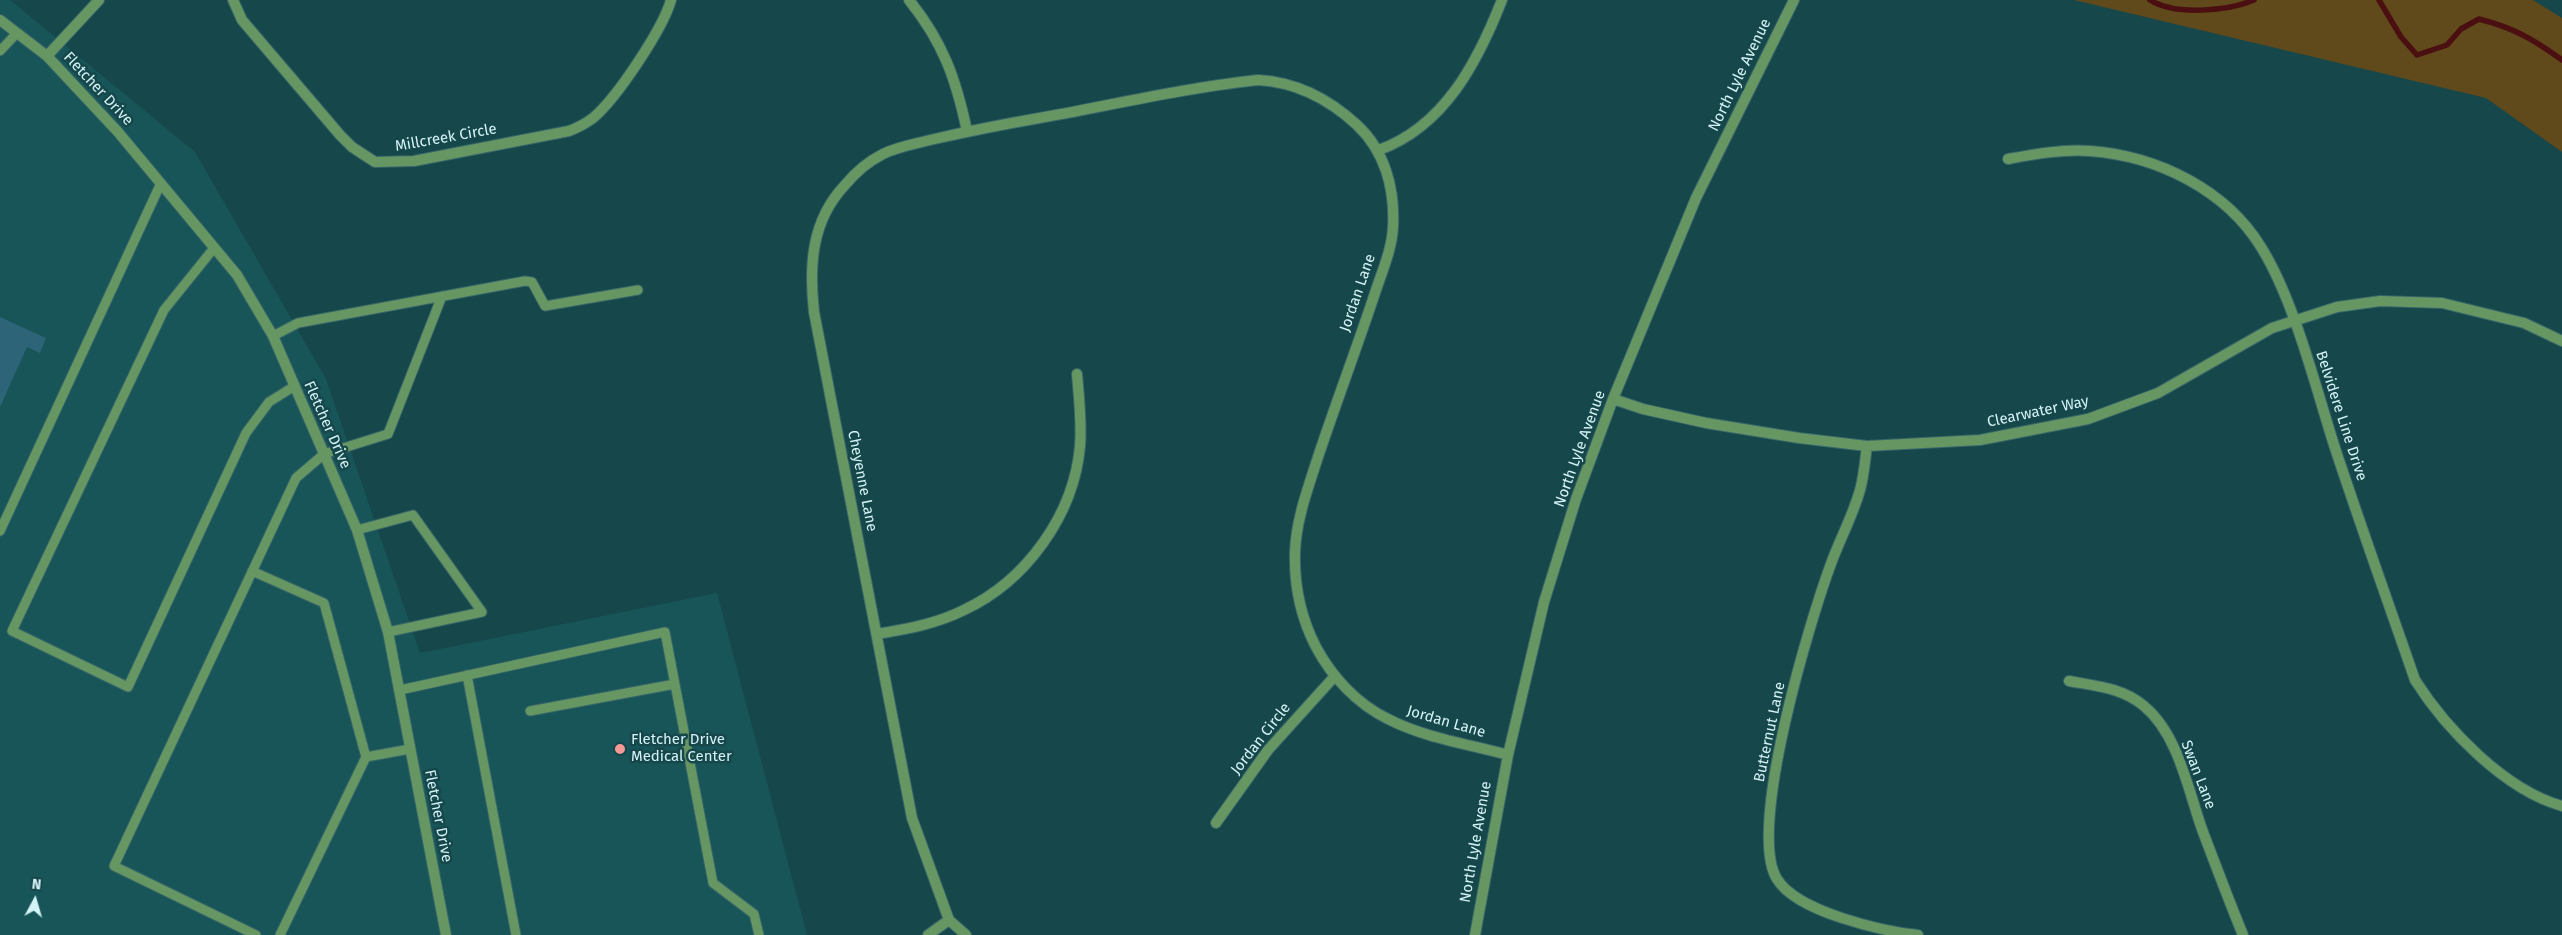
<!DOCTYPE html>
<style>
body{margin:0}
#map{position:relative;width:2562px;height:935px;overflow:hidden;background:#16474b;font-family:"Fira Sans",sans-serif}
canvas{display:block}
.north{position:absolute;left:10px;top:875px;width:50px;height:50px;-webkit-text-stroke:4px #16474b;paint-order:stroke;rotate:6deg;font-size:14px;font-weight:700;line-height:20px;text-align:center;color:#d4f3f6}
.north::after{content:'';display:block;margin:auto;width:18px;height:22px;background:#d4f3f6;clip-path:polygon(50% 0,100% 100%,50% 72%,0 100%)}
</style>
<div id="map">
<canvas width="2562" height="935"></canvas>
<div class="north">N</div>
</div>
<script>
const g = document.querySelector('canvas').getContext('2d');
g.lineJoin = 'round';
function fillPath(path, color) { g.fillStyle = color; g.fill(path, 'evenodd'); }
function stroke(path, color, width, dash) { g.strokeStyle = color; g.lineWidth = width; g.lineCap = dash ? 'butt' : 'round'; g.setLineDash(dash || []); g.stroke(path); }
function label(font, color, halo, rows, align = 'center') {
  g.font = font + ' "Fira Sans",sans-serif'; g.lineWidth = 5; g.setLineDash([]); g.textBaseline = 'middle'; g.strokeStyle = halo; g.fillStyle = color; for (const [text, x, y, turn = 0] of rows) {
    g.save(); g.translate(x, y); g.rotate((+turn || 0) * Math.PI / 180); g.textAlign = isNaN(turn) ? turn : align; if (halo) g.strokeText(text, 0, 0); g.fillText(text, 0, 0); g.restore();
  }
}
fillPath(new Path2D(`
 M0,0H10L195,152L326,379L420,653L717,593L807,935H0Z`), '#185559');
fillPath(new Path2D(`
 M2074,0H2533L2562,18V152L2486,98Z`), '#60491a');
stroke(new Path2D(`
 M2150,0C2175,16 2228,11 2254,0
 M2379,0L2401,37L2417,55L2447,45L2461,29L2479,19C2514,28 2533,39 2562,60`), '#4b0f12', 5.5);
fillPath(new Path2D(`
 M0,317L46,338L40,353L27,347L0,407Z`), '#2d6477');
const lane = new Path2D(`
 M0,51L17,33
 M214,248L164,310L12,631L128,687L246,433L269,402L293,387
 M273,336L298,323L525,281L532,282L545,306L638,290
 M357,530L413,515L482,612L388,632
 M0,531L161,183
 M252,571L324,603L366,757
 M467,675L516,935
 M400,690L665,632L713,883L754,914L759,935
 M530,711L675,684
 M256,935L114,866L296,478L324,454L388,434L442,296
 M280,935L366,757L410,749`);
const street = new Path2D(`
 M233,0L242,20L340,135L352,147L375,162L414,161L569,131C577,128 585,124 593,118C616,99 663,29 671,0
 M909,0C943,42 956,79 967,131
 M0,20L47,56L118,132L237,275L273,336L357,530L388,632L446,935
 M47,56L99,0
 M1379,150C1445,126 1478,61 1502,0
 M2008,159C2035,154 2063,149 2090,151C2158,156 2226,190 2261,247C2294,300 2315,385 2334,445C2360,524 2388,602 2415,680C2446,729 2505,790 2562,806
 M1613,399L1643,409L1706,423L1799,438L1867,446L1980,440L2088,419L2158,393L2272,328L2337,307L2380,301L2442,303L2524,323L2562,341
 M1867,446C1865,460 1864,476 1860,490C1853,515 1841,537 1832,561C1811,617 1746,830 1777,879C1797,912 1882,931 1918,935
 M877,634C907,629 936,624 964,610C1026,581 1074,515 1080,446C1082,423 1079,398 1077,374
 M2069,681C2096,686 2123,688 2144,706C2179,735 2188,791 2203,832C2216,866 2229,901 2243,935
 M1216,823L1268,750L1334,677
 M928,935L949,920
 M966,935L949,920L912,818L814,312C809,266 811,221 845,185C855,173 869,161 883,154C897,147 915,144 930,140C965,132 999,125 1034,119C1108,106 1183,88 1258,80C1296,82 1329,99 1357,125C1385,151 1395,189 1393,227C1392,250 1381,274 1374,296C1356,350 1336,403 1318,457C1308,488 1296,520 1295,552C1294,586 1301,618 1316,647C1332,677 1357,704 1388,719C1425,738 1468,744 1508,755
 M1475,935L1508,755L1544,602L1576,499L1613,399L1696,198L1794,0`);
stroke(lane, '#38666a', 11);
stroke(street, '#38666a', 12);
stroke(lane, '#669762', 9);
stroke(street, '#669762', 10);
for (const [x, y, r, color] of [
 [620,749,6,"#f59b97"]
]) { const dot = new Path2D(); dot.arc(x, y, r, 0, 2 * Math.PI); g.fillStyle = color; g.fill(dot); stroke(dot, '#16474b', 2); }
label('15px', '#d4f3f6', '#16474b', [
 ["North Lyle Avenue",1740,75,-64],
 ["Fletcher Drive",98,89,47],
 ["Millcreek Circle",446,138,-10],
 ["Jordan Lane",1358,293,-71],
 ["Clearwater Way",2038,412,-12],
 ["Belvidere Line Drive",2341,416,72],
 ["Fletcher Drive",327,425,66],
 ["North Lyle Avenue",1580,449,-70],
 ["Cheyenne Lane",862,481,79],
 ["Jordan Lane",1446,722,16],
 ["Butternut Lane",1770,732,-78],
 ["Jordan Circle",1261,739,-52],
 ["Swan Lane",2198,775,69],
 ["Fletcher Drive",438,816,79],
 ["North Lyle Avenue",1476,842,-80]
]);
label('15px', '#d4f3f6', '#16474b', [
 ["Fletcher Drive",631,740],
 ["Medical Center",631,757]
], 'left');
</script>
